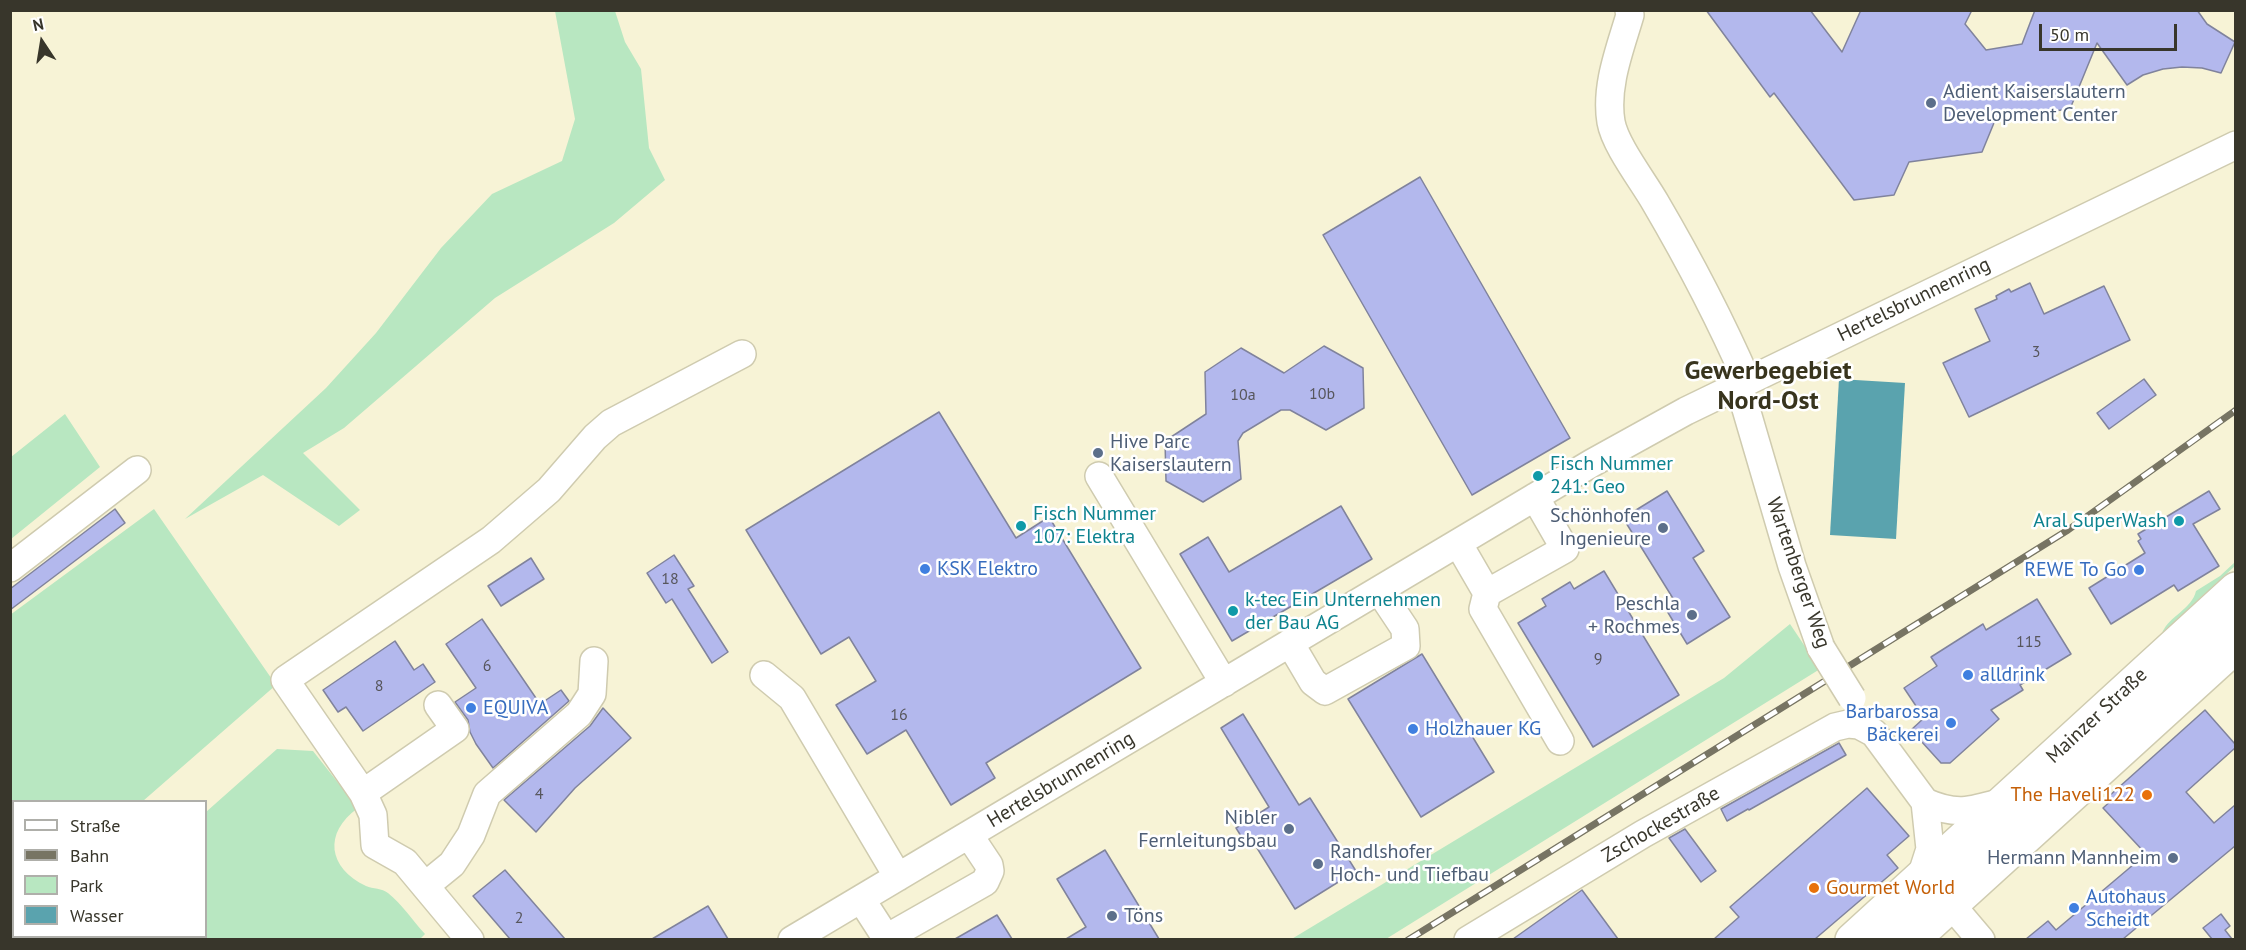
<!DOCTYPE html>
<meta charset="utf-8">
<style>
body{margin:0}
#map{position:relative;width:2246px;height:950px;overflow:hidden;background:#f7f3d6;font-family:"PT Sans",sans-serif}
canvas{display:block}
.frame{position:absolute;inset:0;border:12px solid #38362b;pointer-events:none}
.legend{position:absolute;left:12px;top:800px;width:195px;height:138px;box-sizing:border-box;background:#fff;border:2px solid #afafaa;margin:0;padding:8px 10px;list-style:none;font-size:18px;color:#38362b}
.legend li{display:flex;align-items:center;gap:12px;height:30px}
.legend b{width:30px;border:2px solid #afafaa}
.north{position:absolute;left:12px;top:12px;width:60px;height:60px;-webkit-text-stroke:4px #fff;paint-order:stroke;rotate:348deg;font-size:16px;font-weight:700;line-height:24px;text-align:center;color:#38362b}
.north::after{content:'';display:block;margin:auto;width:21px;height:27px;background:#38362b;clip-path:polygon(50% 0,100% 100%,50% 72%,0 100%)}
.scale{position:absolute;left:2039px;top:24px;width:138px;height:27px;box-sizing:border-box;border:3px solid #38362b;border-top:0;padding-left:8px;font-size:18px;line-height:21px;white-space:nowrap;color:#38362b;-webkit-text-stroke:4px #fff;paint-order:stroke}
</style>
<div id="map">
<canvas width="2246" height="950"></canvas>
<div class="frame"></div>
<ul class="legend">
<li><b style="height:8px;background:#fff"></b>Straße</li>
<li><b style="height:8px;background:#777463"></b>Bahn</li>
<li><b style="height:16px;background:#b8e7c1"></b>Park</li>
<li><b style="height:16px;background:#5aa3ae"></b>Wasser</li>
</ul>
<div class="north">N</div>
<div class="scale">50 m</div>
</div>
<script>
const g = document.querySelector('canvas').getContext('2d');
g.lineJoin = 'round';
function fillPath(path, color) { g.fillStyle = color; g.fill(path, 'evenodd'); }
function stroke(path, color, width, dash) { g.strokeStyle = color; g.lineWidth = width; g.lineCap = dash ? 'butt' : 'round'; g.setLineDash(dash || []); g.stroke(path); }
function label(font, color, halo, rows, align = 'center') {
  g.font = font + ' "PT Sans",sans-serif'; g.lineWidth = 5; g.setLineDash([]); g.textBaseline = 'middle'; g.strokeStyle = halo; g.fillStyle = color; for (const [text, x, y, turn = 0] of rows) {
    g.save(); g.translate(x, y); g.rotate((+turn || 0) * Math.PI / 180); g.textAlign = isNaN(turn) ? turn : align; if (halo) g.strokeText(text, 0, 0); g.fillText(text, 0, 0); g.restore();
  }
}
fillPath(new Path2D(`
 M555,11H615L625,42L641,69L649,148L665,180L614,223L495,298L344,428L303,453L360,510L339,526L263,475L185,519L326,388L376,333L441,248L492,194L562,161L575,119Z
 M65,414L100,467L11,539V457Z
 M154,509L276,685L143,801L14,802L13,850L10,845V615Z
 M2235,562V566L2162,633C2169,616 2192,609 2196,591L2220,576Z
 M1790,624L1820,669L1386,939L1290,940L1724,678Z
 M277,749L313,751L358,808C323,833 328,868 366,886C373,889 382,888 388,893C402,904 413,921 425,934L419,940H70L69,937L206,936V812Z`), '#b8e7c1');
fillPath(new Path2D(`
 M1839,379L1905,383L1896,539L1830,535Z`), '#5aa3ae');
const building = new Path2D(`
 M1706,10H1810L1842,52L1861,10H1972L1965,24L1986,50L2022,44L2035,10H2197L2207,24L2235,42L2221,73L2202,68L2182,67L2163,69L2143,75L2127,85L2097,43L2070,109L1996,118L1982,152L1909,162L1894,195L1854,200L1774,93L1770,97Z
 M1420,177L1570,438L1472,495L1323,235Z
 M2030,283L2044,314L2104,286L2130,340L1969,417L1943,363L1990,341L1975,309L1997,299L1996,296L2009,289L2011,292Z
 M1324,346L1363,368L1364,408L1326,430L1290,410H1281L1243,433L1238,441L1241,479L1203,502L1166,481L1165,441L1206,414L1205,372L1241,348L1284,373Z
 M2144,379L2156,395L2109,429L2097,413Z
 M939,412L1016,538L1049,517L1141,668L986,763L995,778L951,805L906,730L867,754L836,705L876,681L849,637L821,654L746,530Z
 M1667,491L1704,551L1693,558L1730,617L1687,644L1664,606L1674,600L1623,518Z
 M2209,491L2220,509L2193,524L2219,566L2178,591L2174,585L2111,624L2089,588L2145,553L2138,541L2141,539L2138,534Z
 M1341,506L1372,559L1232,641L1180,554L1208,537L1229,572Z
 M115,509L125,523L10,610V589Z
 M674,555L694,586L688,589L728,652L712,663L672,599L666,603L647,573Z
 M531,558L544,579L501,606L488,586Z
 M1604,571L1679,695L1593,747L1518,623L1546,606L1542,599L1570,582L1574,589Z
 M2037,599L2071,654L2020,685L2023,690L1991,710L1999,719L1950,763H1941L1911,730L1924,718L1904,688L1937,666L1931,657L1983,624L1986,630Z
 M482,619L540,704L561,690L569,701L493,768L476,744L470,732L468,720L455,702L476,688L446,644Z
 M395,641L414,670L423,664L435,682L363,731L346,707L338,712L323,690Z
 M1422,654L1494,772L1421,817L1348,699Z
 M603,708L631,738L575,788L536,832L504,800L590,726Z
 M2205,710L2235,744V748L2186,792L2214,823L2235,805V846L2123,939H2026L2048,921L2056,930L2146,854L2103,808L2112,800L2108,797Z
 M1243,714L1299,805L1310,798L1356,871L1295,909L1252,840L1246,844L1236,828L1269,807L1221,728Z
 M1839,743L1846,755L1749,810L1748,809L1727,821L1721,809Z
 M1867,788L1909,836L1887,855L1898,868L1815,939H1714L1739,917L1730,907Z
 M1685,829L1716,871L1701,882L1669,838Z
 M1105,850L1159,939H1066L1086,927L1057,879Z
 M505,870L565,939H510L473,896Z
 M1582,890L1618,939H1513Z
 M708,906L728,939H652Z
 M2221,914L2230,926L2225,930L2232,939H2212L2203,928Z
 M997,915L1012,939H955Z`);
fillPath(building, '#b3b8ed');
stroke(building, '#80839c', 1.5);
const minor = new Path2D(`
 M1629,10L1630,15C1620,49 1605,86 1611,122C1615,145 1643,181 1655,202C1689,260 1720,319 1747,381
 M1739,385L1792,566L1821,648
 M1099,476L1224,683
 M1458,543L1487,593L1483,609L1560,741
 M10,568L137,470
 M1487,593L1565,549L1535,497
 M1290,643L1313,682L1325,691L1406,646L1405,629L1379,590
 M764,675L792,698L898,877
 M363,793L455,729L438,705
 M1925,802C1956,816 1971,811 2002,802
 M10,865L14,870
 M425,886L452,864L471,835L487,794L579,714L592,694L594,661
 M861,899L883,933L890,936L985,882L990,871L989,865L969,835
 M1953,907L1981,940
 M52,936L54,940
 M470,940L405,862L375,845L373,815L363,793L285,680L491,540L549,490L595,437L611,423L742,354
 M792,940L1592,463L1686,411L2236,145
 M1468,940L1643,834L1835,727L1848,724L1859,725L1874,733L1925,802L1930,849L1921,877
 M1917,940L2236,650`);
const major = new Path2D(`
 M1852,940L2236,589
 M1888,940L2236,622`);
stroke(minor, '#cfcbaf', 30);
stroke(major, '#cfcbaf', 36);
stroke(minor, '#fff', 27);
stroke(major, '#fff', 33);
const rail = new Path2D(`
 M1408,940L2068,530L2236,410`);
stroke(rail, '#777463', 7);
stroke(rail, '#fff', 4.5, [14]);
const minorBridge = new Path2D(`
 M1821,648L1852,698`);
stroke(minorBridge, '#cfcbaf', 30, []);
stroke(minorBridge, '#fff', 27);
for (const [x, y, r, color] of [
 [1931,103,6,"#5c6f8a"],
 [1098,453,6,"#5c6f8a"],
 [1538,476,6,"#0f9aa8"],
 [2179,521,6,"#0f9aa8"],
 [1021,526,6,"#0f9aa8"],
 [1663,528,6,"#5c6f8a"],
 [925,569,6,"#3f7fe0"],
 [2139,570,6,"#3f7fe0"],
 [1233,611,6,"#0f9aa8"],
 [1692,615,6,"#5c6f8a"],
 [1968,675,6,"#3f7fe0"],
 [471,708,6,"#3f7fe0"],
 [1951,723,6,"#3f7fe0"],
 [1413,729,6,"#3f7fe0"],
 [2147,795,6,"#e8710a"],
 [1289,829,6,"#5c6f8a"],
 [2173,858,6,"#5c6f8a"],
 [1318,864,6,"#5c6f8a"],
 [1814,888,6,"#e8710a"],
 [2074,908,6,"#3f7fe0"],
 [1112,916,6,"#5c6f8a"]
]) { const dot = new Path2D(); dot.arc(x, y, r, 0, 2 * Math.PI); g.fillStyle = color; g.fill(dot); stroke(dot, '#fff', 2); }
label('16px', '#57565c', null, [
 ["3",2036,352],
 ["10b",1322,394],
 ["10a",1243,395],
 ["18",670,579],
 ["115",2029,642],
 ["9",1598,659],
 ["6",487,666],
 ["8",379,686],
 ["16",899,715],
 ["4",539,794],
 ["2",519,918]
]);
label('20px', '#4e5e75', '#fff', [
 ["Adient Kaiserslautern",1943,92],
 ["Development Center",1943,115],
 ["Hive Parc",1110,442],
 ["Kaiserslautern",1110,465],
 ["Schönhofen",1651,516,"right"],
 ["Ingenieure",1651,539,"right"],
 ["Peschla",1680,604,"right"],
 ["+ Rochmes",1680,627,"right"],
 ["Nibler",1277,818,"right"],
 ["Fernleitungsbau",1277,841,"right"],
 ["Randlshofer",1330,852],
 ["Hoch- und Tiefbau",1330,875],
 ["Hermann Mannheim",2161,858,"right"],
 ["Töns",1124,916]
], 'left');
label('20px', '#38362b', '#fff', [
 ["Hertelsbrunnenring",1914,300,-26],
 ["Wartenberger Weg",1798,573,71],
 ["Mainzer Straße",2097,716,-43],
 ["Hertelsbrunnenring",1061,780,-31],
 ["Zschockestraße",1661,825,-30]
]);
label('20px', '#0d838f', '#fff', [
 ["Fisch Nummer",1550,464],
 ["241: Geo",1550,487],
 ["Fisch Nummer",1033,514],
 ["107: Elektra",1033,537],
 ["Aral SuperWash",2167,521,"right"],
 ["k-tec Ein Unternehmen",1245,600],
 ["der Bau AG",1245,623]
], 'left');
label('20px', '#366cbe', '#fff', [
 ["KSK Elektro",937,569],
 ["REWE To Go",2127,570,"right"],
 ["alldrink",1980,675],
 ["EQUIVA",483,708],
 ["Barbarossa",1939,712,"right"],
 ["Bäckerei",1939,735,"right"],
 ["Holzhauer KG",1425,729],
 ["Autohaus",2086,897],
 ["Scheidt",2086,920]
], 'left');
label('20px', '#c56008', '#fff', [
 ["The Haveli122",2135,795],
 ["Gourmet World",1826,888,"left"]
], 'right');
label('bold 26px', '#38341d', '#fff', [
 ["Gewerbegebiet",1768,372],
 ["Nord-Ost",1768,402]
]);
</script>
